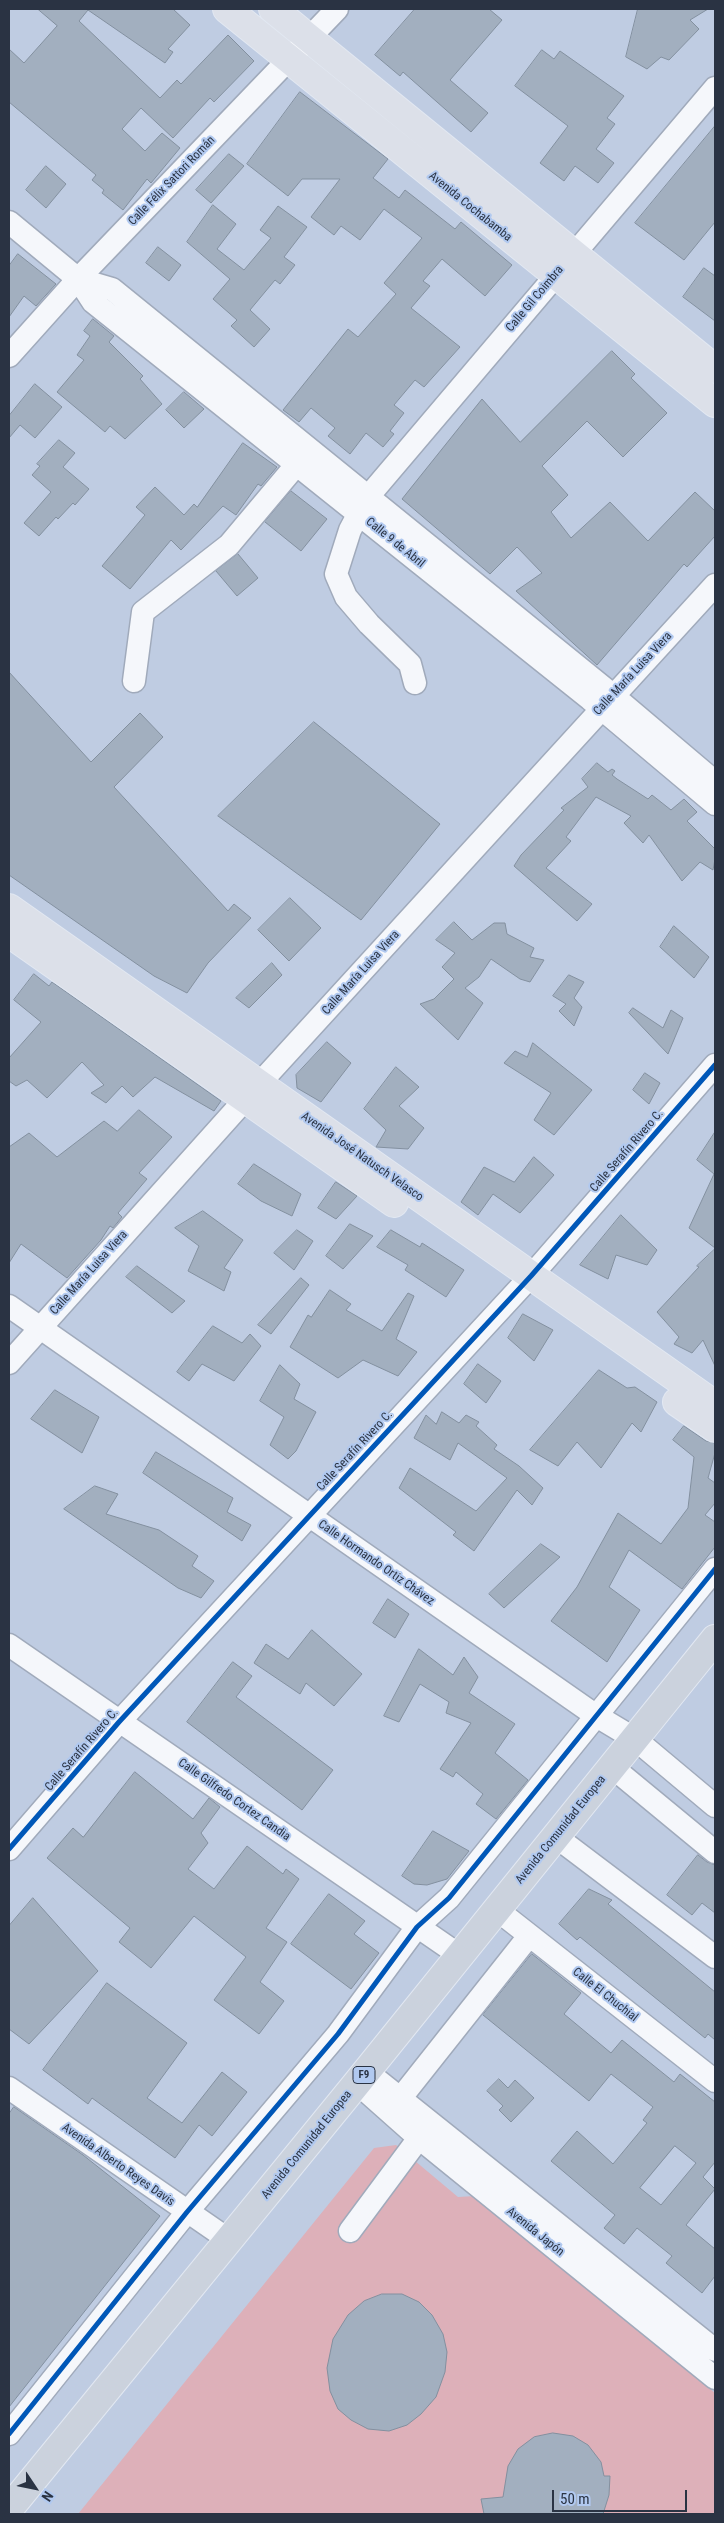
<!DOCTYPE html>
<meta charset="utf-8">
<style>
body{margin:0}
#map{position:relative;width:724px;height:2523px;overflow:hidden;background:#bfcce2;font-family:"Roboto Condensed",sans-serif}
canvas{display:block}
.frame{position:absolute;inset:0;border:10px solid #2a3343;pointer-events:none}
.north{position:absolute;left:10px;top:2463px;width:50px;height:50px;-webkit-text-stroke:4px #b1c9f0;paint-order:stroke;rotate:124deg;font-size:14px;font-weight:700;line-height:20px;text-align:center;color:#2a3343}
.north::after{content:'';display:block;margin:auto;width:18px;height:22px;background:#2a3343;clip-path:polygon(50% 0,100% 100%,50% 72%,0 100%)}
.scale{position:absolute;left:552px;top:2490px;width:135px;height:22px;box-sizing:border-box;border:2px solid #2a3343;border-top:0;padding-left:6px;font-size:15px;line-height:18px;white-space:nowrap;color:#2a3343;-webkit-text-stroke:4px #b1c9f0;paint-order:stroke}
</style>
<div id="map">
<canvas width="724" height="2523"></canvas>
<div class="frame"></div>
<div class="north">N</div>
<div class="scale">50 m</div>
</div>
<script>
const g = document.querySelector('canvas').getContext('2d');
g.lineJoin = 'round';
function fillPath(path, color) { g.fillStyle = color; g.fill(path, 'evenodd'); }
function stroke(path, color, width, dash) { g.strokeStyle = color; g.lineWidth = width; g.lineCap = dash ? 'butt' : 'round'; g.setLineDash(dash || []); g.stroke(path); }
function label(font, color, halo, rows, align = 'center') {
  g.font = font + ' "Roboto Condensed",sans-serif'; g.lineWidth = 4; g.setLineDash([]); g.textBaseline = 'middle'; g.strokeStyle = halo; g.fillStyle = color; for (const [text, x, y, turn = 0] of rows) {
    g.save(); g.translate(x, y); g.rotate((+turn || 0) * Math.PI / 180); g.textAlign = isNaN(turn) ? turn : align; if (halo) g.strokeText(text, 0, 0); g.fillText(text, 0, 0); g.restore();
  }
}
fillPath(new Path2D(`
 M396,2145L458,2197L475,2196L715,2393V2514H78L374,2148Z`), '#ddb0b9');
const building = new Path2D(`
 M38,9H173L190,25L168,49L173,52L165,63L88,10L79,21L160,98L177,80L181,84L228,35L254,61L214,102L210,98L173,138L141,108L122,129L145,151L162,133L180,148L151,183L147,179L123,210L102,193L104,190L92,180L96,175L9,102V49L24,63L57,26Z
 M415,9H489L502,20L450,80L488,113L471,132L403,72L400,76L375,55Z
 M638,9H708L690,20L699,29L669,60L661,57L647,69L626,57Z
 M542,50L554,59L560,51L624,96L607,118L615,124L596,149L614,163L598,183L575,166L564,181L540,163L568,126L515,86Z
 M300,92L388,159L373,178L399,198L405,190L455,229L461,222L512,265L485,296L442,259L423,281L430,286L411,308L460,347L424,387L415,380L394,405L404,413L390,431L394,434L383,447L366,433L350,454L328,436L335,428L311,408L299,422L283,410L348,329L358,337L396,294L384,283L422,238L384,209L360,240L341,226L334,235L311,217L340,179H302L288,196L247,164Z
 M715,126V222L684,260L635,223Z
 M229,154L244,166L211,203L196,190Z
 M46,166L66,184L46,208L26,190Z
 M213,205L236,224L217,249L244,270L271,238L260,230L278,206L307,227L284,257L295,265L280,284L275,280L250,310L270,329L254,347L231,326L237,320L213,299L230,279L187,242Z
 M158,247L181,265L169,281L146,263Z
 M18,254L56,284L36,306L24,296L9,317V266Z
 M704,268L715,276V321L683,297Z
 M93,319L114,336L109,342L143,376L140,379L162,404L125,439L110,426L105,432L57,392L84,360L77,355L90,336L84,331Z
 M612,351L635,374L631,378L667,413L623,457L587,421L542,466L568,495L551,512L571,538L610,502L648,541L695,492L715,511V536L687,567L684,564L597,665L516,591L542,573L517,547L490,574L402,499L482,399L520,442Z
 M35,384L62,407L35,438L20,425L9,438V416Z
 M184,392L204,409L184,428L166,410Z
 M59,440L75,453L63,467L89,489L75,505L73,503L58,519L56,517L39,536L24,523L51,492L32,475L40,466L37,464Z
 M243,443L277,467L261,486L258,484L236,515L223,506L181,550L171,540L130,589L102,566L145,515L136,507L155,487L184,515L194,504L197,507Z
 M291,491L327,519L301,551L265,522Z
 M238,554L258,578L237,596L216,571Z
 M9,672L91,762L140,713L163,737L114,787L228,911L234,904L251,918L208,963L187,993L154,976L9,875Z
 M314,722L440,824L361,920L218,816Z
 M597,763L608,772L612,769L615,771L612,775L617,779L648,799L652,795L671,810L684,799L697,812L687,821L715,849V859L713,870L700,862L682,881L649,835L643,843L624,823L631,816L596,797L566,837L571,841L546,868L592,904L577,921L514,866L521,855L564,810L561,808L588,787L582,779Z
 M290,898L321,928L289,961L258,930Z
 M454,922L472,940L494,923H505L507,934L534,948L530,957L544,960L530,982L520,979L491,959L479,977L465,988L483,1003L458,1040L420,1004L434,999L454,979L442,967L455,953L436,940Z
 M674,926L709,957L694,978L660,947Z
 M272,963L282,975L249,1008L236,998Z
 M34,974L49,986L52,982L221,1101L214,1111L155,1077L133,1097L122,1086L106,1103L91,1093L104,1085L82,1062L47,1098L27,1080L16,1086L9,1081V1058L41,1022L14,1000Z
 M569,975L584,982L574,998L582,1007L574,1026L559,1011L566,1004L553,996Z
 M633,1008L663,1028L671,1010L683,1018L668,1054L629,1013Z
 M327,1042L351,1063L321,1102L297,1088L296,1075Z
 M533,1043L592,1090L554,1135L534,1120L551,1093L504,1063L515,1051L527,1057Z
 M396,1067L419,1087L399,1106L424,1128L408,1149L376,1147L386,1130L364,1109Z
 M645,1073L660,1083L649,1104L633,1090Z
 M139,1110L172,1137L139,1173L147,1179L118,1213L122,1217L113,1228L110,1226L101,1240L67,1278L21,1244L9,1263V1147L29,1133L57,1157L104,1121L117,1131Z
 M715,1132V1248L689,1228L714,1174L697,1160Z
 M534,1157L554,1175L520,1213L493,1194L478,1215L461,1202L484,1167L514,1182Z
 M254,1164L301,1194L292,1216L261,1201L238,1184Z
 M336,1182L357,1196L336,1219L318,1208Z
 M203,1211L243,1240L224,1268L231,1272L224,1291L188,1271L199,1246L175,1228Z
 M621,1215L657,1250L647,1265L616,1255L608,1279L580,1265Z
 M350,1224L373,1236L343,1269L326,1256Z
 M297,1230L313,1241L294,1270L274,1253Z
 M391,1230L420,1247L422,1243L464,1270L446,1297L405,1270L408,1265L377,1247Z
 M715,1249V1366L703,1340L692,1353L674,1344L679,1337L657,1312L699,1267L697,1266Z
 M137,1266L185,1301L172,1313L126,1277Z
 M301,1278L309,1285L271,1334L258,1325Z
 M330,1290L351,1304L346,1310L382,1331L408,1293L414,1296L396,1339L417,1352L398,1376L363,1360L338,1378L290,1347L308,1315L311,1317Z
 M523,1314L553,1330L534,1361L508,1338Z
 M213,1326L242,1343L250,1334L261,1346L234,1381L202,1364L189,1381L177,1372Z
 M478,1364L501,1381L486,1403L464,1384Z
 M280,1365L300,1384L294,1399L316,1412L296,1451L288,1459L270,1445L284,1417L260,1401Z
 M599,1370L627,1388L635,1387L657,1402L641,1432L632,1423L601,1468L577,1442L558,1466L530,1450Z
 M55,1390L99,1417L82,1453L31,1419Z
 M442,1412L459,1423L466,1415L479,1422L476,1426L497,1445L494,1449L519,1466L543,1488L532,1505L517,1490L474,1551L453,1535L456,1532L399,1488L410,1468L476,1511L507,1478L458,1443L450,1460L414,1438L426,1415L436,1424Z
 M684,1426L706,1441L715,1443V1453L708,1478L715,1483V1503L705,1515L715,1522V1547L682,1589L629,1550L609,1587L640,1610L607,1662L551,1621L577,1587L618,1513L661,1544L688,1508L694,1457L673,1440Z
 M156,1452L233,1498L227,1512L251,1525L242,1541L143,1473Z
 M95,1486L118,1494L106,1514L159,1530L198,1556L192,1566L214,1581L201,1598L178,1588L64,1509Z
 M541,1544L560,1557L504,1608L489,1594Z
 M388,1599L409,1614L395,1638L373,1623Z
 M312,1630L362,1674L334,1706L306,1683L300,1694L254,1663L266,1644L288,1659Z
 M419,1649L453,1675L464,1657L478,1677L469,1693L515,1724L495,1753L528,1780L496,1819L476,1804L483,1794L456,1772L453,1777L440,1769L471,1723L446,1713L449,1702L420,1684L399,1722L384,1716Z
 M233,1662L252,1676L236,1697L333,1770L302,1810L187,1722Z
 M135,1772L193,1819L209,1798L220,1807L201,1833L208,1843L188,1869L214,1889L247,1846L283,1874L286,1869L299,1879L266,1928L287,1942L260,1982L284,2001L259,2034L214,2000L246,1957L194,1916L151,1968L119,1942L130,1928L47,1858L73,1828L83,1837Z
 M433,1831L469,1851L447,1879L427,1885L414,1884L402,1876Z
 M698,1855L707,1862L715,1865V1913L702,1903L692,1915L667,1895Z
 M589,1889L612,1900L608,1904L715,1992V2040L708,2034L705,2038L580,1937L577,1940L559,1924Z
 M329,1894L365,1921L354,1934L379,1953L351,1989L291,1944Z
 M33,1898L98,1971L29,2044L9,2029V1926Z
 M532,1954L581,1993L564,2014L611,2053L622,2040L674,2082L680,2074L715,2102V2162L703,2177L715,2189L686,2225L715,2249V2276L702,2293L666,2263L672,2256L637,2228L624,2244L604,2228L615,2215L551,2161L577,2131L613,2164L647,2123L643,2120L653,2107L611,2074L589,2101L483,2015ZM675,2146L696,2163L661,2205L640,2188Z
 M107,1983L187,2043L147,2098L182,2123L222,2072L247,2092L212,2136L199,2125L175,2158L92,2098L88,2104L43,2070Z
 M499,2079L508,2088L515,2080L534,2098L511,2122L499,2110L503,2106L487,2091Z
 M14,2107L83,2155L160,2216L9,2407V2114Z
 M382,2294H402L419,2302L432,2315L443,2334L447,2352L445,2372L436,2397L421,2414L407,2425L389,2431L368,2429L351,2420L338,2409L330,2391L327,2368L333,2339L348,2315L364,2301Z
 M553,2433L573,2436L588,2445L601,2462L604,2476H610L609,2495L603,2514H484L481,2499L503,2497L508,2466L518,2449L534,2437Z`);
fillPath(building, '#a2afbf');
stroke(building, '#83909f', 1);
const minor = new Path2D(`
 M9,222L78,279L93,302L590,699L715,804
 M78,279L112,289L604,688L715,782
 M9,356L78,279L337,9
 M134,681L143,612L229,545L297,464
 M415,683L410,664L369,624L346,597L336,574L350,530L367,498L715,88
 M9,1306L595,1715L635,1739L715,1806
 M9,1363L259,1084L715,585
 M9,1645L459,1955
 M612,1767L715,1852
 M555,1836L715,1957
 M9,1849L119,1722L531,1276L715,1065
 M496,1909L715,2081
 M366,2071L715,2350
 M357,2083L419,2138L715,2378
 M9,2088L229,2240
 M392,2109L529,1936
 M350,2231L419,2138
 M9,2434L187,2212L338,2034L417,1927L449,1898L715,1569`);
const major = new Path2D(`
 M227,9L715,403
 M273,9L715,369
 M9,908L715,1405
 M9,933L394,1203
 M677,1402L715,1428`);
const highway = new Path2D(`
 M9,2509L357,2083L715,1639`);
stroke(minor, '#a0aabb', 25);
stroke(major, '#e2e8f2', 30);
stroke(highway, '#e2e8f2', 30);
stroke(minor, '#f5f7fb', 22);
stroke(major, '#dce0e9', 28);
stroke(highway, '#cbd2dd', 28);
stroke(new Path2D(`
 M9,1849L119,1722L531,1276L715,1065
 M9,2434L187,2212L338,2034L417,1927L449,1898L715,1569`), '#0057b8', 5);
for (const [x, y, w] of [
 [364,2075,22]
]) { const box = new Path2D(); box.roundRect(x - w / 2, y - 8.5, w, 17, 4); g.fillStyle = '#b1c9f0'; g.fill(box); stroke(box, '#2a3343', 1); }
label('bold 11px', '#2a3343', null, [
 ["F9",364,2075]
]);
label('12px', '#2a3343', '#b1c9f0', [
 ["Calle Félix Sattori Román",172,181,-46],
 ["Avenida Cochabamba",470,207,39],
 ["Calle Gil Coimbra",535,299,-50],
 ["Calle 9 de Abril",395,543,39],
 ["Calle María Luisa Viera",633,674,-47],
 ["Calle María Luisa Viera",361,973,-48],
 ["Calle Serafín Rivero C.",627,1151,-49],
 ["Avenida José Natusch Velasco",362,1157,35],
 ["Calle María Luisa Viera",89,1273,-48],
 ["Calle Serafín Rivero C.",355,1451,-47],
 ["Calle Hormando Ortiz Chávez",376,1563,35],
 ["Calle Serafín Rivero C.",82,1750,-49],
 ["Calle Gilfredo Cortez Candia",234,1800,35],
 ["Avenida Comunidad Europea",561,1830,-51],
 ["Calle El Chuchial",605,1995,38],
 ["Avenida Comunidad Europea",307,2145,-51],
 ["Avenida Alberto Reyes Davis",118,2165,35],
 ["Avenida Japón",535,2232,39]
]);
</script>
